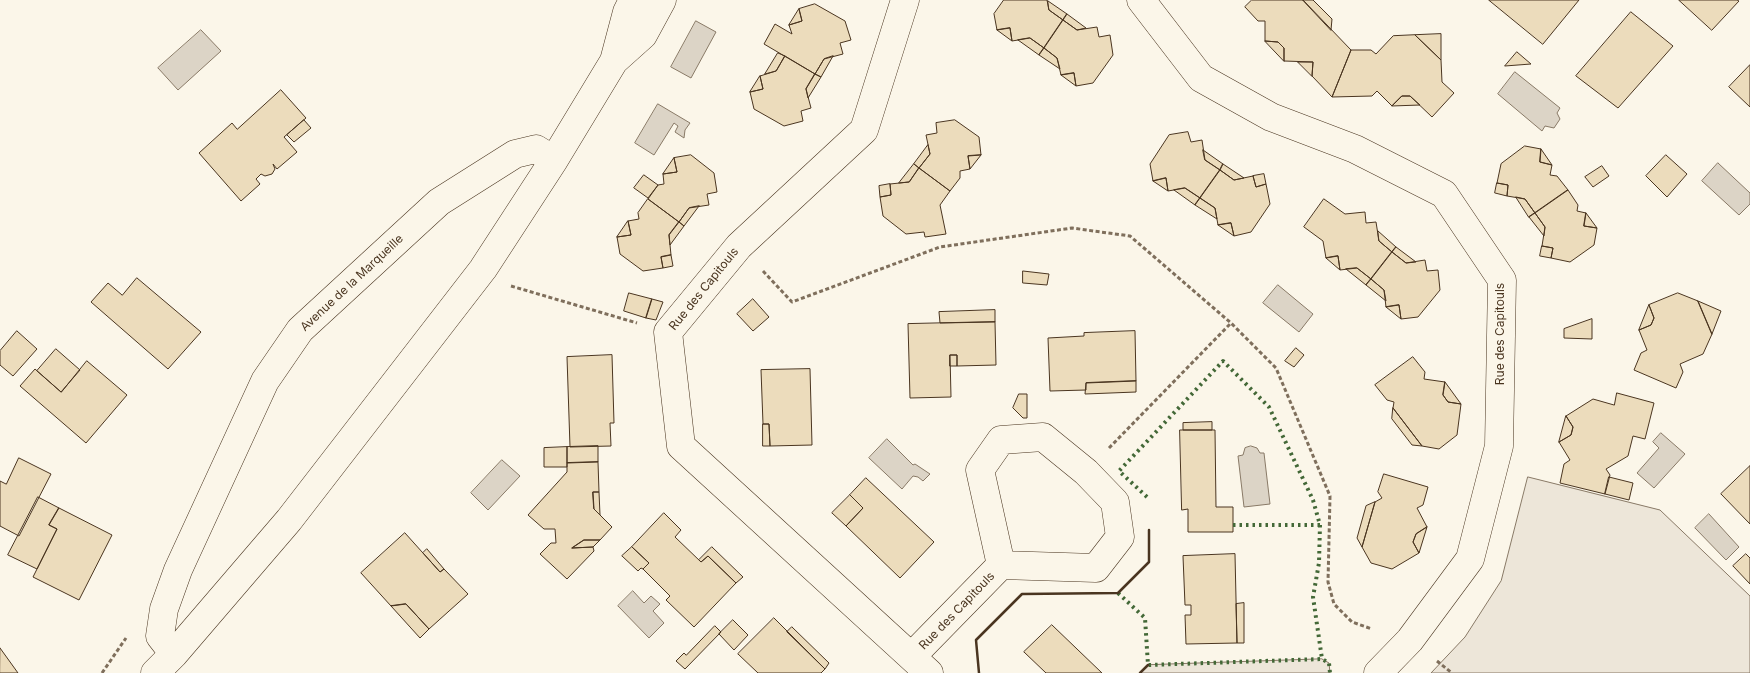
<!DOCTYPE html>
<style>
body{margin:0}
canvas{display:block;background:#fbf6e9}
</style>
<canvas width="1750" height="673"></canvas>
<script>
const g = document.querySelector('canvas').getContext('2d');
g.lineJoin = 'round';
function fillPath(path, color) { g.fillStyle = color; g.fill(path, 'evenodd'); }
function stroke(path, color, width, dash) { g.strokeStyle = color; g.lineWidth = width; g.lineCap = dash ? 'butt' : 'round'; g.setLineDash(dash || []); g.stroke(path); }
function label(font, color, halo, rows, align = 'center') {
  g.font = font + ' Inter,sans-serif'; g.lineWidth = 4; g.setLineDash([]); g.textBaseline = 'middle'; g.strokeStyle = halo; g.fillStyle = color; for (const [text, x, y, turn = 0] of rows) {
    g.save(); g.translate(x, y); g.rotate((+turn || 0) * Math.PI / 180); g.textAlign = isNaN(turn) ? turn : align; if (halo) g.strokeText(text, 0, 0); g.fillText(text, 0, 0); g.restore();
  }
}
const green = new Path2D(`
 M1528,477L1660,510L1750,596V673H1431L1465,637L1501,581Z
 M1322,659L1329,663L1330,673H1140L1148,665Z`);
fillPath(green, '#ede6d9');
stroke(green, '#887966', 1);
const water = new Path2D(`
 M696,21L716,32L691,78L671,67Z
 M201,30L221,51L178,90L158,68Z
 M1515,72L1560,108L1557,113L1560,119L1554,128L1545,126L1542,131L1498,94Z
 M658,104L690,123L685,130L684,138L675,132L678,126L674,123L654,155L635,143Z
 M1718,163L1750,193V204L1739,215L1702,181Z
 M1278,285L1313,314L1299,332L1263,303Z
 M1661,433L1685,454L1654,488L1637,473L1659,448L1653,442Z
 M887,439L913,465L915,464L930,474L923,481L918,477L913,476L902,489L869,458Z
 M1251,446L1257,448L1260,453H1264L1270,504L1244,507L1238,456L1243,455L1245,448Z
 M502,460L520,476L488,510L471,493Z
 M1709,514L1739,547L1726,560L1695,528Z
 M633,591L644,603L651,596L660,604L653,611L664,623L649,638L618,606Z`);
fillPath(water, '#dcd4c6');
stroke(water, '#887966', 1);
const building = new Path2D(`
 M1004,0H1047L1049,10L1063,20L1044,48L1030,38L1012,41L1010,28L997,30L994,14Z
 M1252,0H1303L1351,50L1332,97L1312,76L1313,62L1284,61V48L1278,42L1265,41V21H1258L1245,7Z
 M1303,0H1313L1332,19L1331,30Z
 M1489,0H1579L1543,44Z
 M1679,0H1737L1739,1L1712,30Z
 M1048,1L1067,14L1063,20L1049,10Z
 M815,4L845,21L851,40L840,43L843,54L824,59L815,74L764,44L775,24L792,34L789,25L802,21L799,9Z
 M799,9L802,21L789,25Z
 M1631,12L1673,46L1618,108L1576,76Z
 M1067,14L1086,28L1077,30L1063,20Z
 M1063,20L1077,30L1097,27L1099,37L1110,35L1113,55L1093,83L1076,86L1074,73L1061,75L1057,58L1044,48Z
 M1010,28L1012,41L997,30Z
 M1441,34V60L1415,35Z
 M1415,35L1441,60L1442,82L1454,93L1432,117L1410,96H1402L1392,106L1377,91L1372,96L1332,97L1351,50H1371L1376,54L1393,36Z
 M1030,38L1044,48L1039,55L1018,40Z
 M1265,41L1278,42L1284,48V61Z
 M1044,48L1057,58L1060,69L1039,55Z
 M1517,52L1531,64L1505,66Z
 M778,53L785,56L776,71L765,74Z
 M785,56L815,74L806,89L811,108L801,111L803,121L784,126L754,109L750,92L763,89L760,76L776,71Z
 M833,56L821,77L815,74L824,59Z
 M1298,62H1313L1312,76Z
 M1750,65V107L1729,87Z
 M1074,73L1076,86L1061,75Z
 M815,74L821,77L808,98L806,89Z
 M760,76L763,89L750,92Z
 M281,90L306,118L284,137L297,152L277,169L273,164L275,169L272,174L265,176L261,174L256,179L260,184L241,201L199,153L232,123L237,129Z
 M1402,96H1410L1420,105L1392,106Z
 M304,120L311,128L294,142L287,135Z
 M955,120L979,137L981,155L968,156L970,169L960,171V178L950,191L919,168L930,154L926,135L937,133L936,123Z
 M1188,132L1191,142L1202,140L1205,160L1220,170L1200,198L1185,188L1168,191L1166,178L1153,181L1150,164L1169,135Z
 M928,145L930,154L919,168L914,164Z
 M1525,146L1541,149L1540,162L1552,165L1550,175L1557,176L1568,190L1535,213L1525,199L1507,196L1508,185L1497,183L1501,164Z
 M1541,149L1552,165L1540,162Z
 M1203,150L1223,164L1220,170L1205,160Z
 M691,155L714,173L717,192L707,194L709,205L689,208L679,222L648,199L658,185L664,184L663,174L677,172L674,158Z
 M981,155L970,169L968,156Z
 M1666,155L1687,174L1667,197L1646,176Z
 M674,158L677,172L663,174Z
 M914,164L919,168L909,182L899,183Z
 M1223,164L1244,178L1234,180L1220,170Z
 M1602,166L1609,176L1593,187L1585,177Z
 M919,168L950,191L940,205L946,234L925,237L924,232L906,234L883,216L880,197L891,195L890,184L909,182Z
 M1220,170L1234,180L1253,176L1256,187L1266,184L1270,204L1251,232L1234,236L1231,223L1218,225L1215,208L1200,198Z
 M1264,174L1266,184L1256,187L1253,176Z
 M644,175L658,185L648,198L634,188Z
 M1166,178L1168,191L1153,181Z
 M1497,183L1508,185L1507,196L1495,193Z
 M890,184L891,195L880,197L879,186Z
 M1185,188L1200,198L1195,205L1174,190Z
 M1568,190L1578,205L1577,211L1586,213L1584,226L1597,228L1594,245L1570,262L1551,258L1553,248L1542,246L1545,227L1535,213Z
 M1516,197L1525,199L1535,213L1529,217Z
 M1200,198L1215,208L1217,219L1195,205Z
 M648,199L679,222L669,235L671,255L661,257L663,268L643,271L620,254L617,237L631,235L628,221L639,219L638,213Z
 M1324,199L1345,214L1365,212L1366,223L1376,222L1379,241L1392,252L1371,279L1357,268L1340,270L1338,256L1326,258L1323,241L1304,227Z
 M699,206L684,226L679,222L689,208Z
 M1535,213L1545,227L1544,236L1529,217Z
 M1586,213L1597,228L1584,226Z
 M628,221L631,235L617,237Z
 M679,222L684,226L670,245L669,235Z
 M1231,223L1234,236L1218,225Z
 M1378,231L1396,247L1392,252L1379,241Z
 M1542,246L1553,248L1551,258L1540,256Z
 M1396,247L1416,262L1406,263L1392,252Z
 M1392,252L1406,263L1425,260L1427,271L1438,270L1440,290L1418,317L1401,319L1399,305L1386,307L1384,290L1371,279Z
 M671,255L673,266L663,268L661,257Z
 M1338,256L1340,270L1326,258Z
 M1357,268L1371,279L1366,285L1346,269Z
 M1023,271L1049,274L1047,285L1023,283Z
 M137,278L201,332L168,369L91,302L108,283L122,295Z
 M1371,279L1384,290L1386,301L1366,285Z
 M629,293L652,299L646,318L624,311Z
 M1678,293L1698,301L1712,334L1703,354L1680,364L1683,372L1676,388L1634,370L1641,353L1647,350L1639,330L1651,325L1654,318L1649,305Z
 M652,299L663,302L656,320L646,318Z
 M753,299L769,317L753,331L737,314Z
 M1698,301L1721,311L1712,334Z
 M1399,305L1401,319L1386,307Z
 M1649,305L1654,318L1651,325L1639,330Z
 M995,310V322L940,323L939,312Z
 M1592,319V339L1564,338V329Z
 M995,322L996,365L957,366V355H950L951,397L910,398L908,324Z
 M17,331L37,349L13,376L0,365V351Z
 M1135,331L1136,381L1086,383V390L1050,391L1048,338L1084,336V333Z
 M1296,348L1304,355L1294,367L1285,361Z
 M56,349L80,370L61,392L37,371Z
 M612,355L614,423H610L611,446L570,447L567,357Z
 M950,355H957V366H950Z
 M1413,357L1425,372L1424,379L1445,382L1443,395L1448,402L1461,404L1457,435L1439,449L1422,446L1393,408L1394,402L1387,400L1375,385Z
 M87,361L127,395L86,443L20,386L35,369L61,392Z
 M810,369L812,445L770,446L769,424H763L761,370Z
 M1136,381V392L1085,394L1086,383Z
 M1445,382L1461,404L1448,402L1443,395Z
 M1617,393L1654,403L1645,439L1633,436L1628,456L1606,469L1610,475L1605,494L1560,483L1564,464L1570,460L1559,442L1571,435L1573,427L1566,416L1593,399L1614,405Z
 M1019,394H1027V418H1023L1013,408Z
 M1393,408L1422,446L1412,445L1392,419Z
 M1566,416L1573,427L1571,435L1559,442Z
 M1212,422V430H1183V423Z
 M763,424H769L770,446H763Z
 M1180,430H1215L1216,507H1233V532H1188V509L1182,510Z
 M598,446V462L567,463V447Z
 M567,447V467H544V448Z
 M19,458L51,474L19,536L0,526V481L6,484Z
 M598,462L599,492H593L594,509L612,527L600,540H584L572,548L593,547L594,551L567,579L540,554L551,543H556L555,529H544L528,515L567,472V463Z
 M1750,466V524L1721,494Z
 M1384,474L1428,487L1423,505L1417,508L1427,527L1416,534L1413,542L1419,553L1392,569L1371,563L1362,547L1375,502L1382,498L1378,492Z
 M1609,477L1633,483L1629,500L1605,494Z
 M866,478L934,542L900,578L846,526L863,508L850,495Z
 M593,492H599L600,515L594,509Z
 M850,495L863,508L846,526L832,513Z
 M38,497L59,508L49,525L57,529L37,569L8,555Z
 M1375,502L1362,547L1357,538L1366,506Z
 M59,508L112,535L79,600L33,577L57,529L49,525Z
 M664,513L681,530L675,537L701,562L708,556L736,583L694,627L666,600L670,596L643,569L649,563L632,547Z
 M1427,527L1419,553L1413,542L1416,534Z
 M405,533L440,572L444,569L468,594L429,629L406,604L391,606L361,573Z
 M584,540H600L593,547L572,548Z
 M632,547L649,563L643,569L641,568L638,571L622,556Z
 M712,547L743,577L736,583L708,556L701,562L699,560Z
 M427,549L444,569L440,572L423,553Z
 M1235,554L1237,643L1186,644L1185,615H1191V605H1185L1183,556Z
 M1746,554L1750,558V584L1733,566Z
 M1244,603V643H1237L1236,604Z
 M406,604L429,629L420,638L391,606Z
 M774,618L825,669L821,673H758L738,654Z
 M733,620L748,635L734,650L719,634Z
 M1052,625L1102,673H1046L1024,652Z
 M715,626L721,632L685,669L676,661L684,653L686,655Z
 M792,627L829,663L825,669L787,632Z
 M0,648L18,673H0Z`);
fillPath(building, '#ecdcbc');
stroke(building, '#4a3520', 1);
const minor = new Path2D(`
 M905,0L864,130L739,246L668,332L681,446L929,673
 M1141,0L1201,78L1271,117L1355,149L1444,194L1502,280L1499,446L1470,559L1410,640L1378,673
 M614,61L643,35L662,0
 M174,654L160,636L164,609L178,570L265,381L300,330L439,202L515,154L536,149L554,160
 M912,656L1001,565L1096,568L1120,537L1115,502L1086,472L1043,437L1001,440L980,470L1001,565
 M155,673L174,654L289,520L483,269L554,160L614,61L627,12L633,0`);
stroke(minor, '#4a3520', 29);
stroke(new Path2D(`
 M763,271L792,302L940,247L1072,228L1130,236L1231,323L1276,368L1330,496L1328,582L1334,604L1352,622L1372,629
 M511,286L637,323
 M1109,448L1231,323
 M1437,661L1452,673
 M102,673L126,638`), '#7f6f5c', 3, [4, 2.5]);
stroke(minor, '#fbf6e9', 28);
stroke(new Path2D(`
 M1147,497L1119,471L1223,361L1269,407L1313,500L1320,525H1233
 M1320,525L1319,563L1313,597L1322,659
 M1118,593L1145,618L1148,665L1322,659L1329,663L1330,673`), '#436837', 4, [2.5, 4]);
stroke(new Path2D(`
 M979,673L976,640L1022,594L1118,593L1149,562V530
 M1140,673L1148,665`), '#4a3520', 2.5);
label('12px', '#4a3520', '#fbf6e9', [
 ["Avenue de la Marqueille",352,283,-43],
 ["Rue des Capitouls",704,289,-51],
 ["Rue des Capitouls",1500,334,-90],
 ["Rue des Capitouls",957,611,-46]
]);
</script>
